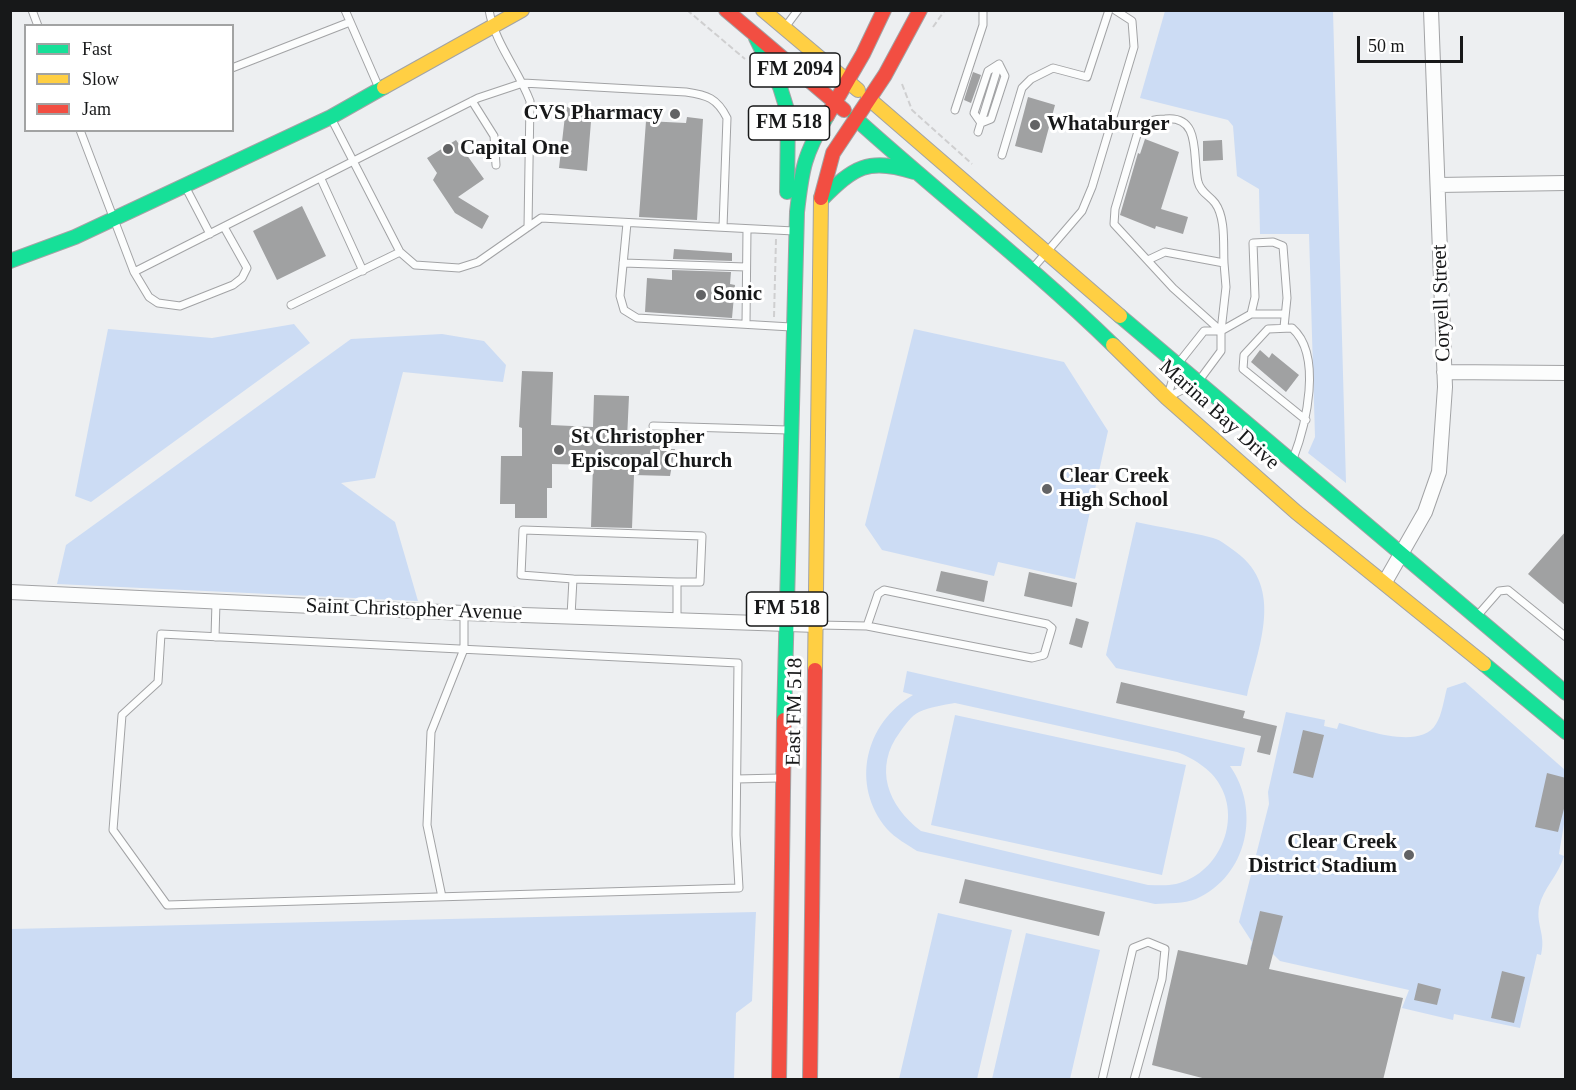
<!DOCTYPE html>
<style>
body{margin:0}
#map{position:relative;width:1576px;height:1090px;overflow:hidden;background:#edeff1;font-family:"Times New Roman",serif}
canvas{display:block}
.frame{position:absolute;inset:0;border:12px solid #171819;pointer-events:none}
.legend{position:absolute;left:24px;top:24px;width:210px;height:108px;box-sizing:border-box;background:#fff;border:2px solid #a2a3a3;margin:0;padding:8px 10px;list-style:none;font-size:18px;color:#171819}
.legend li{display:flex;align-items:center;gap:12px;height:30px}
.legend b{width:30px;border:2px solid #a2a3a3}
.scale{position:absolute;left:1357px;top:36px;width:106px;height:27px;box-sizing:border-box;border:3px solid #171819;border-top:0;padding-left:8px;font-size:18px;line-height:21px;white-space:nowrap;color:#171819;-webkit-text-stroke:4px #fff;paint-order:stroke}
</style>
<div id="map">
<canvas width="1576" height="1090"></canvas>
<div class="frame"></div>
<ul class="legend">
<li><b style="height:8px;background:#16e098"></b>Fast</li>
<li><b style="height:8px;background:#ffcf43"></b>Slow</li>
<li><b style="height:8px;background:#f24e42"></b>Jam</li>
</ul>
<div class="scale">50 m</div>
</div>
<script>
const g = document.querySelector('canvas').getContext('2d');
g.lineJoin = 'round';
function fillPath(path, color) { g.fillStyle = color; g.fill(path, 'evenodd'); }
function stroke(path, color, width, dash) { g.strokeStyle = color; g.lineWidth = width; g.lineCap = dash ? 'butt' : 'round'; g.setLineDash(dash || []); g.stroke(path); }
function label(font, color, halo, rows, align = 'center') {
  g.font = font + ' "Times New Roman",serif'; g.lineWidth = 6; g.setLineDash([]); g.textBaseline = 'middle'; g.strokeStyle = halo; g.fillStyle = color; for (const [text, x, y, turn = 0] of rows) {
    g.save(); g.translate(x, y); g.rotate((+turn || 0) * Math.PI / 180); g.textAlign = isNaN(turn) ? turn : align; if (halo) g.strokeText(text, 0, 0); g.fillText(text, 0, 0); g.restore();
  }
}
fillPath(new Path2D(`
 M1165,11H1333L1346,483L1308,453L1315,437L1309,234H1260L1259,189L1237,176L1233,126L1228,120L1140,98Z
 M294,324L310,343L91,502L75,496L108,329L212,338Z
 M914,329L1064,362L1108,431L1075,579L998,562L994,576L882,550L865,525Z
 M442,334L484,341L506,365L503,382L403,372L375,478L341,483L395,522L418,601L57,584L66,545L351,339Z
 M1136,522C1162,528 1188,531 1213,538C1221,540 1229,547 1236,552C1285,588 1258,648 1247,696L1116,668L1106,655Z
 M907,671L1245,748L1241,766H1230C1261,810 1248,876 1196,899C1184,904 1168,903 1155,904L917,851C908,845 895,838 887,829C850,785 865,723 913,695L903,692ZM955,703L1177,752C1195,759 1214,771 1222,789C1240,826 1216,875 1176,884C1167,886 1157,885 1148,885L921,831C888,806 873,768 900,732C905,725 911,716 919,712C930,707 943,705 955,703Z
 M1465,682L1565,770V818L1559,854L1564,856C1559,875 1543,888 1539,907C1536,926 1546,934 1541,955L1537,954L1520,1028L1454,1014L1453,1020L1402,1008L1409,990L1280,961L1273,954L1250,949L1252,942L1239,922L1269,804L1268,792L1286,712L1325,720L1324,726L1337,729L1339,723C1363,729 1420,751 1436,724C1442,715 1444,699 1447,688Z
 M955,715L1186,765L1162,875L931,825Z
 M756,912L752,1001L736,1013L734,1079H11V929Z
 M938,913L1012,930L977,1079H899Z
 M1026,933L1100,950L1070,1079H992Z`), '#ccdcf4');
fillPath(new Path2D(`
 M973,72L981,75L971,103L964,100Z
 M1028,97L1055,105L1042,153L1015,146Z
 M566,107L592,109L587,171L559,168Z
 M687,117L703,119L697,220L639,217L646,121L686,123Z
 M1145,139L1179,152L1161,209L1188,217L1183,234L1156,226L1155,229L1120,215L1138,153L1140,154Z
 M456,140L484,179L458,197L489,216L482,229L455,213L433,180L437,173L427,158Z
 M1222,140L1223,160L1203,161V141Z
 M302,206L326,256L277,280L253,231Z
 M674,249L732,253V261L673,259Z
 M672,270L731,272L730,284L735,285L732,318L645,312L647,278L672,280Z
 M1260,350L1269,358L1272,353L1299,375L1286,392L1251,362Z
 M522,371L553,372L551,425L593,427L594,395L629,396L627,439L656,440V432H671V449H675L670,476L634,475L632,528L591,527L593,465L552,464V488H547V518H515V504H500L501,456H522V428L519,427Z
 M1566,531V606L1528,574Z
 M941,571L988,581L984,602L936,591Z
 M1029,572L1077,583L1072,607L1024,596Z
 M1076,618L1089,622L1082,648L1069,644Z
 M1121,682L1245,711L1243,718L1277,726L1270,755L1257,752L1261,736L1116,703Z
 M1303,730L1324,735L1313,778L1293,773Z
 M1547,773L1566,778V801L1558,832L1535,827Z
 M965,879L1105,912L1099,936L959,903Z
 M1260,911L1283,916L1269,969L1403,998L1383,1080H1210L1152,1065L1178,950L1247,965Z
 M1502,971L1525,977L1514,1023L1491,1018Z
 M1418,983L1441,989L1437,1005L1414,1000Z`), '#a0a1a2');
const lane = new Path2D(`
 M32,10L38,26
 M345,10L379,88
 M489,10C495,44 518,69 530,101L528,227
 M786,26L798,10
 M999,64L1005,76L991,119L981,123L974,113L988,71Z
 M232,68L350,22
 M472,101L494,136L496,165
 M955,110L983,25V10
 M331,118L400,252L415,265L459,268L478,262L541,218L794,231
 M80,130L134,272L149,297L158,303L180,306L233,285L242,278L247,268L224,227
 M978,132L999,64
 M1002,155L1022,88L1031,79L1053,68L1087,77L1109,10
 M321,179L363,271
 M186,188L210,234
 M627,223L620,296L624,310L637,318L791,327
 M1148,260L1165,252L1224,263L1226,287L1221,331V351L1198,382L1170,396
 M623,263L746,267
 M1033,268L1082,211L1092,187L1134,47L1132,21L1115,10
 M134,272L478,98L523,83L686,92C707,95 717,98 727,118L723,227
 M291,305L400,252
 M1251,314H1285
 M746,324L747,229
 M1221,331L1173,288L1114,224L1115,209L1139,128C1147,121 1154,119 1165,119C1202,115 1192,157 1198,182C1201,193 1209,195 1215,203C1226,218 1223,245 1224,263
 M1168,395L1177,365L1204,331H1221L1251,314L1255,297L1253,243L1273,242L1283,246L1287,298L1284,327
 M653,426L788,430
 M1293,459C1306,425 1323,355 1292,328L1268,329L1244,355L1243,369L1306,420
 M573,579L677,582
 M1478,615L1499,591L1508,590L1566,637
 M571,616L573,579L521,575L523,530L702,536L700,582H677V620
 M819,625L867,626L1032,658L1044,655L1052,628L1047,624L884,590L878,594L867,626
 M161,634L738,663L736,835L739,888L167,905L113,830L122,715L158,682Z
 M215,637L216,602
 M737,779L779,778
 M442,897L427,825L431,732L464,649V613
 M1102,1080L1133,948L1148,942L1165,949L1162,979L1134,1080`);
const street = new Path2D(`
 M1438,185L1566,183
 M1444,372L1566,373
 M1385,582L1425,512L1439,472L1445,387L1431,10
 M10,592L464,613L817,625`);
const fast = new Path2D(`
 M756,38L780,87L788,113L787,192
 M855,118C940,195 1031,265 1113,345
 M821,200C854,167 868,157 914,172
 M10,261L75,237L331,117L384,87
 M1120,316L1566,693
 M1484,664L1566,732
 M784,720L797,212C802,168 804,155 827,116`);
const slow = new Path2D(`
 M763,10L858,90
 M384,87L522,10
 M868,98L1120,316
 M1113,345L1167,398L1296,512L1484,664
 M815,670L821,198`);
const jam = new Path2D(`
 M726,10L844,110
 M827,116L863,54L884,10
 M821,198L833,153L885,75L920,10
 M779,1080L784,720
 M810,1080L815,670`);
stroke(lane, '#a2a3a5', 9);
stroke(street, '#a2a3a5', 16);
stroke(fast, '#a2a3a5', 16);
stroke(slow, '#a2a3a5', 16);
stroke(jam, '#a2a3a5', 16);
stroke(new Path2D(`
 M687,10L745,59
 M933,27L945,10
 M902,84L912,110L972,164
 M774,317L776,239`), '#cfcfd0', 2, [6, 3]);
stroke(lane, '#fcfdfd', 7);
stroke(street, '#fcfdfd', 14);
stroke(fast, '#16e098', 14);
stroke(slow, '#ffcf43', 14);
stroke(jam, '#f24e42', 14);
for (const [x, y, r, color] of [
 [675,114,6,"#626365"],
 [1035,125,6,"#626365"],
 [448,149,6,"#626365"],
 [701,295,6,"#626365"],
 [559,450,6,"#626365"],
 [1047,489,6,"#626365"],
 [1409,855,6,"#626365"]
]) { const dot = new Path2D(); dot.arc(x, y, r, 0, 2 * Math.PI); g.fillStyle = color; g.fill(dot); stroke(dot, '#fff', 2); }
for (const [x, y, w] of [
 [795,70,90],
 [789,123,81],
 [787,609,81]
]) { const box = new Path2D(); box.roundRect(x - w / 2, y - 17, w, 34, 4.5); g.fillStyle = '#fff'; g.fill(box); stroke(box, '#171819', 1.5); }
label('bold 20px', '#171819', null, [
 ["FM 2094",795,70],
 ["FM 518",789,123],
 ["FM 518",787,609]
]);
label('bold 21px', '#171819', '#fff', [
 ["CVS Pharmacy",663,114,"right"],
 ["Whataburger",1047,125],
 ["Capital One",460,149],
 ["Sonic",713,295],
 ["St Christopher",571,438],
 ["Episcopal Church",571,462],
 ["Clear Creek",1059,477],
 ["High School",1059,501],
 ["Clear Creek",1397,843,"right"],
 ["District Stadium",1397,867,"right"]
], 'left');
label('21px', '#171819', '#fff', [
 ["Coryell Street",1442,303,-92],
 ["Marina Bay Drive",1219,415,42],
 ["Saint Christopher Avenue",414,610,2],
 ["East FM 518",795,712,-89]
]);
</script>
